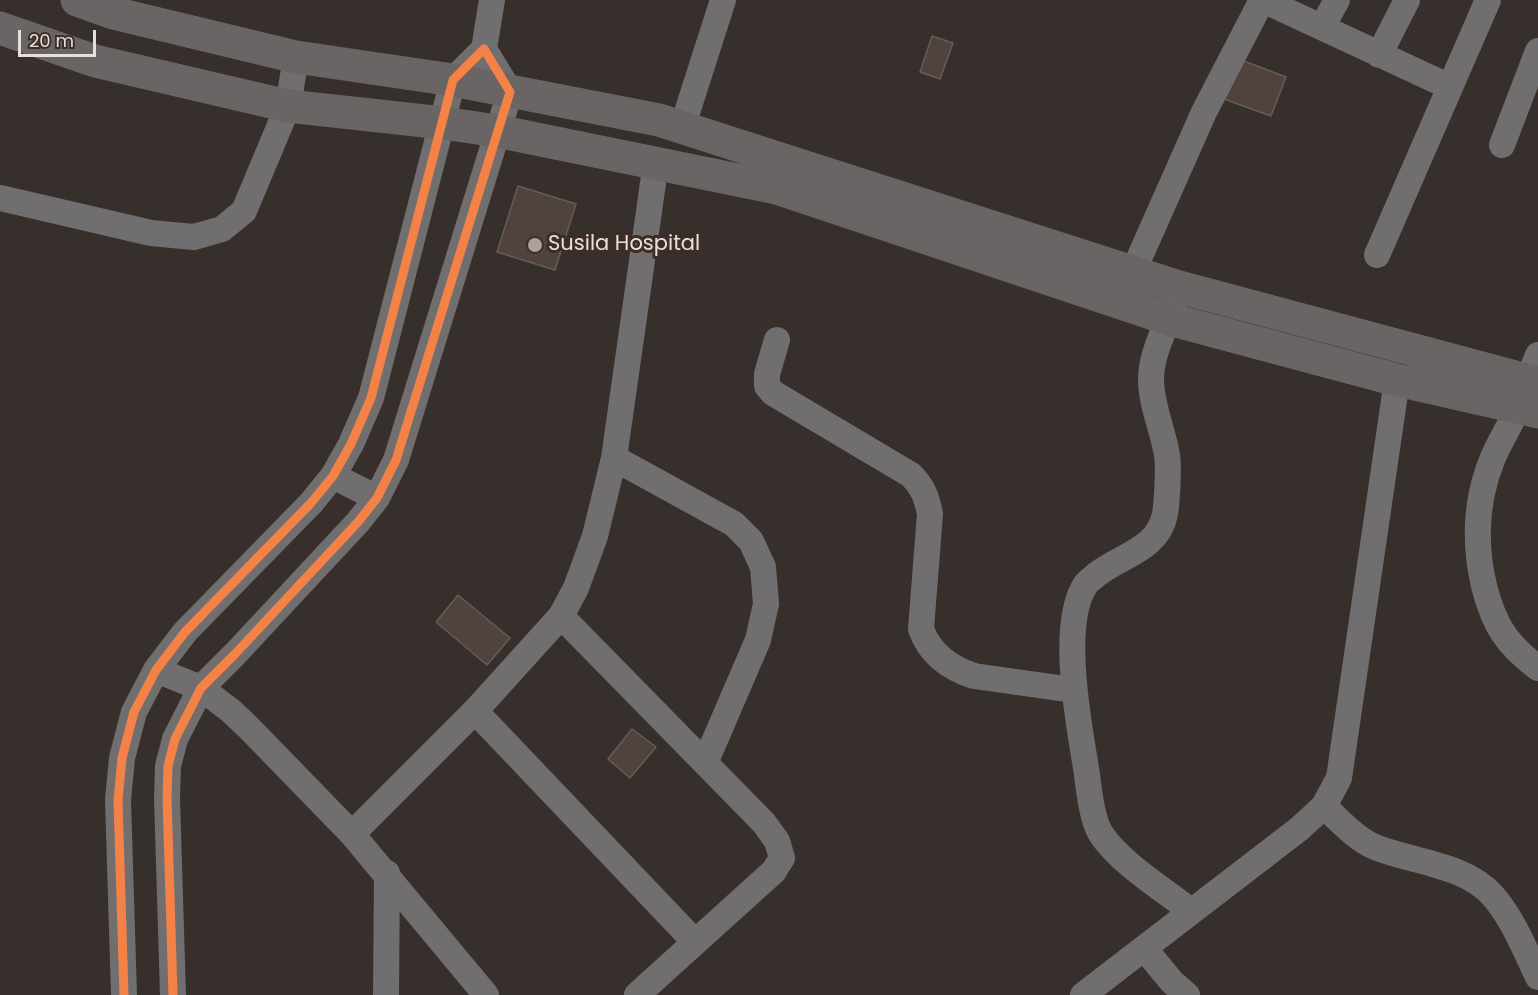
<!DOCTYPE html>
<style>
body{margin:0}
#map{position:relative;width:1538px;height:995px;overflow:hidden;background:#372f2b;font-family:Poppins,sans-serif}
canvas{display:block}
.scale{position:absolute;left:18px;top:30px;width:78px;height:27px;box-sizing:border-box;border:3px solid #e9dfda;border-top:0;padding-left:8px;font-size:18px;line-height:21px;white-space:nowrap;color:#e9dfda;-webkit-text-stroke:4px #3c2d26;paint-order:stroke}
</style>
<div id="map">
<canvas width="1538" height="995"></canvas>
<div class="scale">20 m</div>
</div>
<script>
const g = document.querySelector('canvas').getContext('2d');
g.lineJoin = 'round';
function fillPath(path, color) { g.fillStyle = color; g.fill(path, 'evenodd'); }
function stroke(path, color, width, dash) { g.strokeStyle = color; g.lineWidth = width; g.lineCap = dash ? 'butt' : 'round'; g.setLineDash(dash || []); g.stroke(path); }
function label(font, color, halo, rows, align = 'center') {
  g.font = font + ' Poppins,sans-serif'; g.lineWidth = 6; g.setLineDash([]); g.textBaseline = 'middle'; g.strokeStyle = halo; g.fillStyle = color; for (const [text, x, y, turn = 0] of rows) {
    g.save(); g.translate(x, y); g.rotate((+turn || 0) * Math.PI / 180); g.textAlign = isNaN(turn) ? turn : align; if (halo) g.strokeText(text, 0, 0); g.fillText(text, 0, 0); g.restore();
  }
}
const building = new Path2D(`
 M932,36L953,43L940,79L920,72Z
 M1236,58L1286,77L1271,116L1221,98Z
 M518,186L576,204L555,270L497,252Z
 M458,595L510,638L487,665L436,622Z
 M632,729L656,747L630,778L608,759Z`);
fillPath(building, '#50433d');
stroke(building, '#655d5a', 1.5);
stroke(new Path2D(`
 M1263,0L1450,87
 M1322,27L1337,0
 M484,49L492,0
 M1379,55L1407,0
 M682,128L723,0
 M1502,145L1538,51
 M0,198L151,233L194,237L222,229L244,211L288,106L296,57
 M1377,255L1488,0
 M1133,272L1204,112L1262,0
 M1174,301C1167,326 1151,353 1151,379C1151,405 1163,430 1167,455C1169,467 1167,502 1165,514C1158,550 1121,555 1096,575C1093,578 1088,581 1086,584C1059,623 1079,724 1086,768C1089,787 1091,818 1101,834C1120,863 1164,890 1191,911
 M777,340L767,374V386L773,393L911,475C923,487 927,498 930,514L921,629C930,654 949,668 974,676L1073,690
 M1538,355C1531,372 1525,390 1518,407C1511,425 1499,442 1492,460C1475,502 1474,543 1484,586C1494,625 1506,644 1538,668
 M614,458L734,524L751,541L763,567L766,604L758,640L705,763
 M333,476L377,498
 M561,616L764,823L777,841L782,858L774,871L637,995
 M156,670L201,688L231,711L248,727L352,834L486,995
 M475,711L695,942
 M1324,806C1339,820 1356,839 1375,847C1412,862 1465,864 1493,896C1513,919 1525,950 1538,977
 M352,834L475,711L561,616L576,588L595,536L614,458L656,162
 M1144,948L1172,982L1187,995
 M124,995L118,800L122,758L134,712L156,670L185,632L311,503L333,476L351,444L371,398L453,80L484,49L510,92L396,460L377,498L358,522L235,654L201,688L175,739L168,766L167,798L173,995
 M386,995L387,873
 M1083,995L1299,829L1324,806L1339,778L1397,380`), '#716e70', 26);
stroke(new Path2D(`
 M77,0L113,13L296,57L453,80L659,120L1179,287L1538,383
 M0,28L95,61L288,106L443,123L497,131L777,188L1169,319L1397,380L1538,412`), '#696565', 33);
stroke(new Path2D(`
 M124,995L118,800L122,758L134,712L156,670L185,632L311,503L333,476L351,444L371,398L453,80L484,49L510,92L396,460L377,498L358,522L235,654L201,688L175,739L168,766L167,798L173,995`), '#f48246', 9);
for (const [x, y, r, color] of [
 [535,245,8,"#aba19d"]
]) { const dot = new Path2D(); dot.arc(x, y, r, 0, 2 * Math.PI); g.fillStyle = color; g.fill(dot); stroke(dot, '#3c2d26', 2); }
label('21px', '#e9dfda', '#3c2d26', [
 ["Susila Hospital",548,245]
], 'left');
</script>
